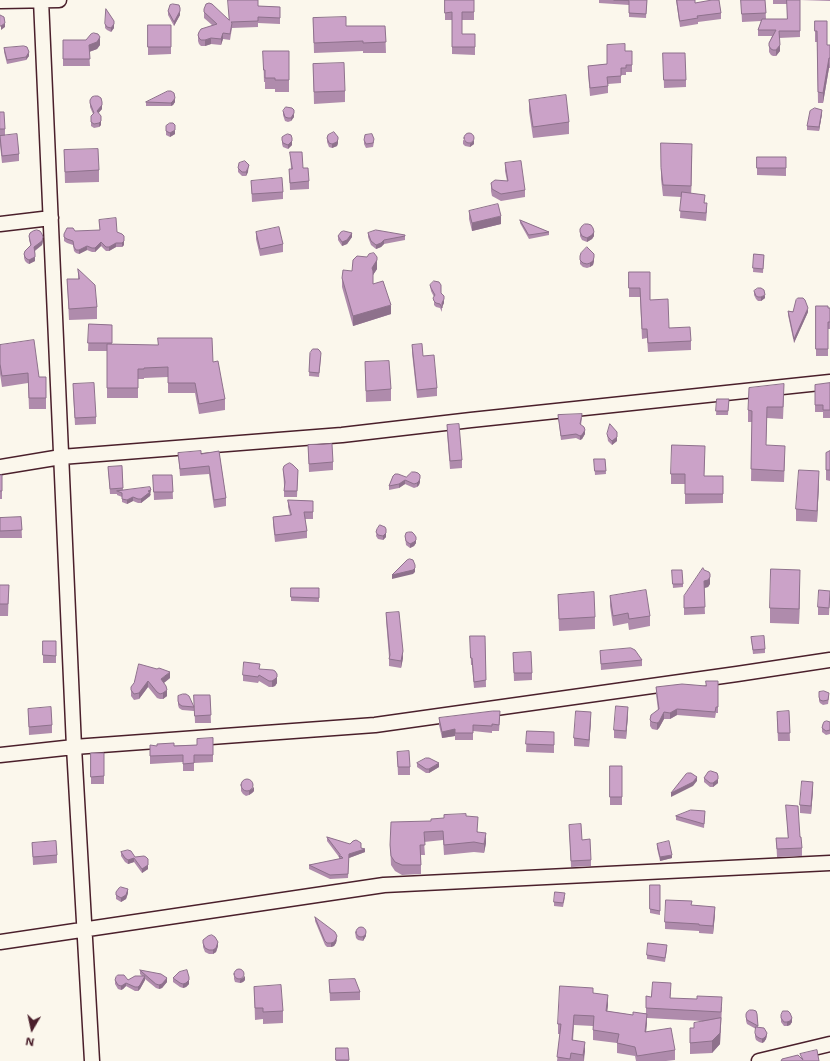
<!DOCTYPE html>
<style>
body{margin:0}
#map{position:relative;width:830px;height:1061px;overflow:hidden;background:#fbf7ec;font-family:"Shantell Sans",sans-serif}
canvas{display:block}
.north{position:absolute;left:12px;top:1009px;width:40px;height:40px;-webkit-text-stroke:3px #fbf7ec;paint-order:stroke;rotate:189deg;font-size:11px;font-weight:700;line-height:16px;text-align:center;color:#4a1f2b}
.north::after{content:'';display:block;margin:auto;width:14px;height:18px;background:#4a1f2b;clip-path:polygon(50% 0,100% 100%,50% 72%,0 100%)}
</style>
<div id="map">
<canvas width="830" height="1061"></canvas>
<div class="north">N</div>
</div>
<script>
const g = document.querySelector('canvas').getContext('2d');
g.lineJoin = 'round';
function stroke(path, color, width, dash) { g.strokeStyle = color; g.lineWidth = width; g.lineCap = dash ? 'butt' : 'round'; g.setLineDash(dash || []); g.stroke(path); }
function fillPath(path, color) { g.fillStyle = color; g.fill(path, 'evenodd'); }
const minor = new Path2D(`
 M41,0L74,747L92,1061
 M0,1L59,0
 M0,224L51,218
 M0,467L61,457L342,435L471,420L830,382
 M0,755L74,747L375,725L737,674L830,660
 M0,942L384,885L830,863
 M759,1061L830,1044`);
stroke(minor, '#4a1f2b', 17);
stroke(minor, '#fbf7ec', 14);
fillPath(new Path2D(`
 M445,0H474V20H462V34H475V55L452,54V20H445Z
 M599,0H647L646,18L629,17V5L599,3Z
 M676,0H695V3L721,13V19L698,22V24L680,27Z
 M741,0H765L766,19H787V4H773V0H830V1L800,0V37L779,38L780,51L776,56H773L771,55L769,52V43L772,36H758V30L761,21L742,22Z
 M258,6L280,7V24L258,23V27L232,28L230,40L223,39L221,45L211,44L205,46H201L199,44L198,41V35L212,25L204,18V9L229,20Z
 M180,8V15L174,26L168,15V11Z
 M313,18L346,26H385L386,53H363V51L314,53Z
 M114,21V28L111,32L107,30L105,28V24Z
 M815,21L827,45H830V68H829L823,103H818L817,42H815Z
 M148,25H171V54L148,55Z
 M63,40L100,45L97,49L89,52L90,66H63Z
 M4,48L29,56L26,60L7,64L4,52Z
 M263,51H289V92H275V89H265V82H264Z
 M625,51H632V72H626V75H621V83L608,84V93L590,96L588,73V66L607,64Z
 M663,53L686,80V87L664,88Z
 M313,64L345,91V102L314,104Z
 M529,100L569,122V134L533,138L529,111Z
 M146,102H175L173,105L171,106H146Z
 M90,103L102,105V109L98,113L101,125L99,127L94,128L91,126V116L93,114L90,107Z
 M283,111L294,117L291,121L288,122L285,121L283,115Z
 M0,112L5,129V136L19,154V161L2,163L0,145Z
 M822,114L819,131L807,130V126Z
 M166,126L175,134L170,137L166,135Z
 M327,138L338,143L337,146L332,148L329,147L327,142Z
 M282,140L292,142V145L288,149L283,147L282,144Z
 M364,140L374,142L373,147L366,148L364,144Z
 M463,140L474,144L470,147L465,146L463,144Z
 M661,143L692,156L691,193L705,203L707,211L706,221L680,218L681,197L663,196L661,179Z
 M64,150L99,170V182L65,183Z
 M290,152L303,168L309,181V189L290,190L289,169H291Z
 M757,157H786V176L757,175Z
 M505,163L525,190V197L501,201L492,196L491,191V183L507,181L505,171Z
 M249,165L248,172L246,176H242L238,172V168Z
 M251,181L283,192V199L252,202Z
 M469,211L501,224L472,231L469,219Z
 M99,220L117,232L124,236V245L122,247H116L109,251H106L101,246L95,252H92L87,250L79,254L76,253L74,251L73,245L67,243L64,241V234L100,230Z
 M520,220L549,232V235L529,239L520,223Z
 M256,232L283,244V252L260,256L256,239Z
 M580,232L594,236L592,239L587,242L582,240L580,236Z
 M368,233L405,235V240L384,244L381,247L376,249L371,245L368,237Z
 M29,236L43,241L42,245L35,251V261L29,264L27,263L25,261L24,258V254L31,246L29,240Z
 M338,236L352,237L347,244L342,246L338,240Z
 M754,254L764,255L763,273L753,272Z
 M580,256L594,261L593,265L590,267L587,268L583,267L580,264Z
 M367,257H377V269L373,275V284L391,314L353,326L342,287V278L352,271Z
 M78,269L97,307V319L69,320L67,279H78Z
 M629,272L650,300L669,328L691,341V350L648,352L647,338L642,339L640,297H629Z
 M430,285L441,293L444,303L442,307V312L440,308L436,307L434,305V297L431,291Z
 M754,291L765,298L761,301H758L756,299L754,295Z
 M816,306L830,308V329H828V356H816Z
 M788,311L808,312L794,343L788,315Z
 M89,324L112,325V344L213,362L225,399V410L199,414L195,393H168V377L144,378V379H138V398H107V351H88Z
 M0,345L39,377H46V409H29L28,383L2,387L0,374Z
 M412,345L437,388V396L417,398L412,353Z
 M310,353L321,357L319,377L309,376Z
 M365,362L391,389V401L366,402Z
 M830,383V418H823V412H815V385Z
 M73,391L96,417V424L75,425Z
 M784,395L783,419L767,418L766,445L785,457L784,482L751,481L752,422H748V410Z
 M717,399H729L728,415H716Z
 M558,415L582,418L581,425L585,434L582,439L580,440L576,438L561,440Z
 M447,425L462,460V468L450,469L447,433Z
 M617,432V441L612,445L608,441L607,434Z
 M308,445L333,462V470L309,472Z
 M219,451L226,498V506L214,508L209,474L180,476L178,453L201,454Z
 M830,451V481L826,480V453Z
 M705,456L704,476H723V503L685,504V484H671V474Z
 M594,459H605L606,474L595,475Z
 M122,466L123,490L151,494L150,496L141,503H138L133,501L127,504L122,502V497L117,495V494H110L108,467Z
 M283,469L298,470L297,497H284V485Z
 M0,475H2V499H0Z
 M153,475H172L173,499L154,500Z
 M393,476L420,482L419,485L417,487L414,488L405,484L399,488L389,490V486Z
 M819,483L817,522L796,521V509Z
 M288,500L313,501V519H305L307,531V538L275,542L273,524V517L290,515L288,507Z
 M21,517L22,538H0V518Z
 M377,529H386V537L383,540L378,539L376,536Z
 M405,536L416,537V543L414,546L410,548L406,545Z
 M672,570L683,584V587L673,588Z
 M710,584L708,587L704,588L705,614L684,615V596Z
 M0,585H9L8,616H0Z
 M800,585L799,624L770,623V608Z
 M291,588H319V602L291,601Z
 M558,595L595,617V629L559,631Z
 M610,596L650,616V626L629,630L628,623L613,626L610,606Z
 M830,598L829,615H818V607Z
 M386,613L403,658L401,668L389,666V657L386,620Z
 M470,636H485L486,687L474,688L472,665H471Z
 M751,637L765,649V653L753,654Z
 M43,641H56V663H43Z
 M600,651L642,660V666L601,670Z
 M513,653L532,673V680L514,681Z
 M260,669L277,674V683L275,686L272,687H269L259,681L258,683L243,681V675Z
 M170,678L164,683L167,696L163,699H160L157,698L148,687L139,699L134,700L131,696V690L134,683Z
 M718,681V713H716L715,718L677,715L670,719H664L659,728L657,730L652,729L650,726V720L658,710L656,694V687L706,686Z
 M819,692L829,697L828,704L823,705L820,703L819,701Z
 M194,695H210L211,723H195Z
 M178,696L194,707V711L182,710L179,708L178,705Z
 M28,709L52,725V733L29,735Z
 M789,711L790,741H778L777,719Z
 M628,715L626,739L614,738V730Z
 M439,718H500L499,731H492V733L473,731V740H455V736L442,738L439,725Z
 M591,720L589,747L574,746V738Z
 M830,722V734L826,735L822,732V728Z
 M527,731L554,732V753L526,752Z
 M213,738V762L194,763V771H183V762L150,764V756L157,746L197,745Z
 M397,752L410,767V775H398Z
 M91,753H104V784H91Z
 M417,763L439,767L429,773H426L417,767Z
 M610,766H622V805H610Z
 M718,776V783L713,787H710L704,782V778Z
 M241,784L254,791L252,793L249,795L246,796L243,794L241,791Z
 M813,790L811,814L800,813V805Z
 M786,805L800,837L802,848V856L777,857L776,838H788Z
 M705,815L704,828L676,820V816Z
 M466,816L486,843L484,853L474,852L444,855L443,840L424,842L425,855H421V874L402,875L395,871L391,865L390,845L431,821Z
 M569,825L582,840L591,860V866L571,867Z
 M327,837L361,848L365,852L349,858L348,878L330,879L309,869V865L339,859V857L327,841Z
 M32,843L57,855V863L33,865Z
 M657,844L672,858L660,861L657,848Z
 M121,852L135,857L148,869L142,873L134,862L128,864L125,862L121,856Z
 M650,885H660V915L650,913Z
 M116,892L128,893L126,899L121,902L116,899Z
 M565,897L563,907L554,906V902Z
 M715,914L713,934L699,933V931L665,929V922Z
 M315,917L337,940L336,943L334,946L331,947H327L325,945L315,921Z
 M355,932L366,936L363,941L358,940L356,938Z
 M203,943L218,946L216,952L213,954H209L205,952L203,947Z
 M667,949L665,962L647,959V955Z
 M140,970L167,982L162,988L159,989L156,988L145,979V980L140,989L138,991H135L126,986L123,989L121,990L118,989L115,984V980H128L142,976L140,974Z
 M234,975L245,980L243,982L240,983L235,982L234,979Z
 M173,978L189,981V984L186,987L183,988L180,987L173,982Z
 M329,980L360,992V1000L330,1001Z
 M254,987L283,1011V1023L263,1024V1019L255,1020Z
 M593,993L608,1005L607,1011L633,1015L646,1013V996L651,997L671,993L670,998L722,1007L720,1044L712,1053L690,1054V1028H694L702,1021L647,1018L646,1032L675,1050V1060L666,1061H636L635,1056L617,1053V1043L593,1040V1026L574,1025L573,1041L585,1051L584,1061H557L560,1034H558V1024Z
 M746,1014H757L758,1027L767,1036L766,1039L764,1042L762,1043L759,1042L756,1040L755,1037L756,1029L747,1024L746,1021Z
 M781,1015L792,1022L790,1025L787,1026H784L781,1022Z
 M336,1048H348L349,1061H336Z`), '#af8bac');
fillPath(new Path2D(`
 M180,11V15L174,26V22Z
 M5,23V27L1,30V26Z
 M114,24V28L111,32V28Z
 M223,33V39L221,45V39Z
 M100,37V45L97,49L89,52V45Z
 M211,38V44L205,46V40Z
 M780,45V51L776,56V50Z
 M29,52V56L26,60V57Z
 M829,58V68L823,103V93Z
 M175,98V102L173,105L171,106V103Z
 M102,102V109L97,115V111Z
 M822,110V114L819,131V127Z
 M294,113V117L291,121V118Z
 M101,121V125L99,127V123Z
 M175,130V134L170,137V133Z
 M292,138V145L288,149V145Z
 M338,139V143L337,146L332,148V144Z
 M474,140V144L470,147V144Z
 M692,144V156L691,198V186Z
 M248,168V172L246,176V172Z
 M501,216V224L472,231V223Z
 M594,232V236L592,239L587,242V238Z
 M352,233V237L347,244L342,246V242Z
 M43,237V241L42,245L34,251V247Z
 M384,240V244L381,247L376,249V245Z
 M124,241V245L122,247V243Z
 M101,242V246L95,252V248Z
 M116,243V247L109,251V247Z
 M87,246V250L79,254V250Z
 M35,254V261L29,264V260Z
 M594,257V261L593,265L590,267V263Z
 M377,260V269L373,275L372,268Z
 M765,295V298L761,301V297Z
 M444,299V303L442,307V303Z
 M391,305V314L353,326V316Z
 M808,308V312L794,343V339Z
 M585,430V434L582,439L580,440V436Z
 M617,437V441L612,445V441Z
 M819,471V483L817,522V511Z
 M420,478V482L419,485L417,487V483Z
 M405,480V484L399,488V484Z
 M151,490L150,496L141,503V499L148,491Z
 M133,497V501L127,504V500Z
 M386,533V537L383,540V536Z
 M416,540V543L414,546L410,548V544Z
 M415,565V572L413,574L392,579V575Z
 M800,570V585L799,624V609Z
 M710,574V584L708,587L704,588V581Z
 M403,651V658L401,668V661Z
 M170,672V678L161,685V679Z
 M277,677V683L275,686L272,687V681Z
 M148,681V687L139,699V693Z
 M167,690V696L163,699V693Z
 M628,707V715L626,739V731Z
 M677,709V715L670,719V713Z
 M591,712V720L589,747V740Z
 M664,712V719L659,728L657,730V723Z
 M455,729V736L442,738V732Z
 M439,763V767L429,773V769Z
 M697,777V781L693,786L671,797V793Z
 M718,779V783L713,787V783Z
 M813,782V790L811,814V806Z
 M254,787V791L252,793L249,795V791Z
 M486,833V843L484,853V844Z
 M365,849V852L349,858V854Z
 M672,855V858L660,861V857Z
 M134,858V862L128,864V860Z
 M148,859V869L142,873V869Z
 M128,889V893L126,899L121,902V898Z
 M715,907V914L713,934V926Z
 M366,932V936L363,941V937Z
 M337,936L336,943L334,946L331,947V943Z
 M218,942V946L216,952L213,954V950Z
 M145,976V980L140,989L138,991V987Z
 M245,976V980L243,982L240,983V980Z
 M189,977V984L186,987L183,988V984Z
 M167,978V982L162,988L159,989V985Z
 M126,983V986L123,989L121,990V986Z
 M608,995V1005L606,1021V1011Z
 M647,1014V1023L645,1042V1032Z
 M721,1018L720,1044L712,1053V1041Z
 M792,1018V1022L790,1025L787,1026V1022Z
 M767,1033L766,1039L764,1042L762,1043V1039Z
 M585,1042V1051L583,1061V1055Z`), '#8e718c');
const building = new Path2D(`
 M228,0H258V6L280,7V18L258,17V21L231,22L232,23L230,34L223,33L221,39L211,38L205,40H201L199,38L198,35L199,32L201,29L217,24L204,12V9L206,4L209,3L212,4L229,20Z
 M445,0H474V12H462V34H475V47H452V12L445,13Z
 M614,0H647L646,14L629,13V1Z
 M677,0H695V3L712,0H719L721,13L697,16L698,18L680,21Z
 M741,0H765L766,13L742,14Z
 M787,0H800V31H779L780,45L776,50H773L771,49L769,46V43L776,30H758L762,19H787Z
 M173,4L179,5L180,8V11L174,22L168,11L170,5Z
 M106,9L114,21V24L111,28L107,27L105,24Z
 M0,15L4,17L5,23L1,26H0Z
 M346,17V26H385L386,42L363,43V41L314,43L313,18Z
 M815,21H827V45H830V58H829L823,93L818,92L817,31H815Z
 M148,25H171V47H148Z
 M94,33L98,34L100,37L97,42L89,45L90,59H63V40H86L91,34Z
 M625,44V51H632V65H626V68H621V76L607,77L608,86L590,88L588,66L607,64V45Z
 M24,46L27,47L29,52L26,57L7,60L4,48Z
 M263,51H289V80H275V78H265V70H264Z
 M663,53H685L686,80H664Z
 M344,63L345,91L314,92L313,64Z
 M168,91H171L174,93L175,98L173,101L171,103L146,102Z
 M566,95L569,122L533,127L529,100Z
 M95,96H98L101,98L102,102V105L97,111L101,116V121L99,123L94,124L91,122V116L94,113L90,103V100L92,97Z
 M286,107L292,108L294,110V113L291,118H288L285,117L283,111Z
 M815,108L822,110L819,127L807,126L810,111Z
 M0,112H4L5,129H0Z
 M170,123H173L175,125V130L170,133L166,131V126Z
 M334,132L338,137V139L337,142L332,144L329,143L327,138L328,135Z
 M464 138a5 5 0 1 1 10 0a5 5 0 1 1-10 0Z
 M17,134L19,154L2,156L0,136Z
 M288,134L291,135L292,138V141L288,145L283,143L282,140V137L285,135Z
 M372,134L374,139L373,143L366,144L364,140L365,135Z
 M661,143L692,144L691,186L663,185L661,168Z
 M98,149L99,170L65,172L64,150Z
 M290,152H302L303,168H308L309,181L290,183L289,169H292Z
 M757,157H786V168H757Z
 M245,161L249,165L248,168L246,172H242L238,168L239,163Z
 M521,161L525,190L501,194L492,189L491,183L495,180L508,181L505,163Z
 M282,178L283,192L252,194L251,181Z
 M682,192L705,195L704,203H707L706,213L680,211Z
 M498,204L501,216L472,223L469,211Z
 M116,218L117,232L122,234L124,236V241L122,243H116L109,247H106L101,242L95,248H92L87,246L79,250H76L74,247L73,241L67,239L64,237V234L67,228H73L75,231L100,230L99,220Z
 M520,220L549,232L529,235Z
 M585,224H588L591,225L593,228L594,232L592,235L587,238L582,236L580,232V229L582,226Z
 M279,227L283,244L260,249L256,232Z
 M37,230L40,231L42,234L43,237L42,241L34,247L35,254V257L29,260L27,259L25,257L24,254L25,251L31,245L29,236L30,233L33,231Z
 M376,230L405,235V236L384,240L381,243L376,245L371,241L368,233Z
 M344,231L352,233L347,240L342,242L338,236L341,232Z
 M587,247L594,254V257L593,261L590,263L587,264L583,263L580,260V256L581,253Z
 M374,253L377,257V260L372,268L373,271V284L383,281L391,305L353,316L342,278L343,270L352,271L353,260L357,256L367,257L369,254Z
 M754,254L764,255L763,269L753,268Z
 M78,269L95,285L97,307L69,309L67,279H79Z
 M629,272H650V300L668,299L669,328L690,327L691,341L648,343L647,329H642L640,288H629Z
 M434,281L439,282L441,285V293L444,296V299L442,303V308L440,304L436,303L434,301L433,298L435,295L431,288L430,285Z
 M758,288H761L764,290L765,295L761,297H758L756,296L754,291Z
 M798,298H803L805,300L808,308L794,339L788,311L793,312L796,300Z
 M816,306H828V308H830V322H828V349H816Z
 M89,324L112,325V343H88Z
 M158,338H212L213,362L218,361L225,399L199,404L195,383H168V367L144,368V369H138V388H107V344L158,345Z
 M34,340L39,377H46V398H29L28,373L2,376L0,364V345Z
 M422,344L423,356L434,355L437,388L417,390L412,345Z
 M313,349H318L320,351L321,353L319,373L309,372L310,353Z
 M389,361L391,389L366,391L365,362Z
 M94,383L96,417L75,418L73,384Z
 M830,383V410H823V405H815V385Z
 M784,384L783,407H767L766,445L785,446L784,471L751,469L752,411L748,410L749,388Z
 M717,399H729L728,411H716Z
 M582,414L580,424L584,427L585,430L582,435L580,436L576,434L561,436L558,415Z
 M459,424L462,460L450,461L447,425Z
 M610,424L617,432V437L612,441L608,437L607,434Z
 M332,444L333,462L309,464L308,445Z
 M672,445L705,446L704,476H723V494H685V474H671Z
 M201,451V454L219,451L226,498L214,500L209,466L180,469L178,453Z
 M830,451V470H826V453Z
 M594,459H605L606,471H595Z
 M290,463L293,465L298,470L297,491H284L285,482L283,469L284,466L287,464Z
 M122,466L123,488L110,489L108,467Z
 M799,470L819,471L817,511L796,509Z
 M412,472H415L418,473L420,475V478L419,481L417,483L414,484L405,480L399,484L389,486L393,476L395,474H398L406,477Z
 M0,475H2V491H0Z
 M153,475H172L173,492H154Z
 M150,487L151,490L148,491L150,492L141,499H138L133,497L127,500L122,499V493L117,491Z
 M288,500L313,501V512H304L307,531L275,535L273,517L291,515Z
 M21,517L22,530L0,531V518Z
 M380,525L385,527L386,529V533L383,536L378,535L376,532L377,529Z
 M409,532H412L414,534L416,537V540L414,542L410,544L406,541L405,536L406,533Z
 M410,559L413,560L415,565V568L413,570L392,575L407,560Z
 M703,568L704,570L709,572L710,574V577L708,580L704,581L705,607L684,608V596Z
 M771,569L800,570L799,609L770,608Z
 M672,570H682L683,584H673Z
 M0,585H9L8,604H0Z
 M291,588H319V598L291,597Z
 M646,590L650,616L629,619L628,613L613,616L610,596Z
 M819,590L830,591L829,608L818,607Z
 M594,592L595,617L559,619L558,595Z
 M399,612L403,651L401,661L389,659L390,655L386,613Z
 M470,636H485L486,680L474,682L472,658H471Z
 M764,636L765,649L753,650L751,637Z
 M43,641H56V656L43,655Z
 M631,648L635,650L642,660L601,664L600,651Z
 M531,652L532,673H514L513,653Z
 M244,662L260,664L259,669L273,670L275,671L277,674V677L275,679L272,681H269L259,675L258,677L243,675Z
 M139,664L157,669L159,668L170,672L161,679L166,686L167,690L163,693L160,694L157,692L148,681L139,693L134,694L131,690V687L134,683Z
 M706,681H718V707H716L715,712L677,709L670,713L664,712L659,722L657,723L652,722L650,720L651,715L659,709L656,687L682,684L706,686Z
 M824,691L829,693L828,700L823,701L820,700L819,697V692Z
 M183,694H186L189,696L194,707L182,706L179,704L178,701V696Z
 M194,695H210L211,715L195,716Z
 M616,706L628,707L626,731L614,730Z
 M51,707L52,725L29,727L28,709Z
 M493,711H500L499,725L492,724V726L473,725V733H455V729L442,732L439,718Z
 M576,711L591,712L589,740L574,738Z
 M789,711L790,733H778L777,712Z
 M827,721L830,722V730L826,731L822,728L823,724L824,722Z
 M527,731L554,732V745L526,744Z
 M213,738V755H194V763L183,764V755L150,756V745L157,746V744L174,743V746L197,745V739Z
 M409,751L410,767H398L397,752Z
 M91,753H104V776L91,777Z
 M426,758H429L439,763L429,769H426L417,763Z
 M610,766H622V797H610Z
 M711,771L717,773L718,776V779L713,783H710L704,778L708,772Z
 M688,773H691L697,777L693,782L671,793L686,774Z
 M241 785a6 6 0 1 1 12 0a6 6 0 1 1-12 0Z
 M802,781L813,782L811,806L800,805Z
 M786,805L798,806L800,837H801L802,848L777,849L776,838H788Z
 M691,810L705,811L704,824L676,816Z
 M466,814V816L478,817L477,832L486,833L484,844L474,842L444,845L443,831L424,832L425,845H420L421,865H402L395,862L391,856L390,845L391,822L431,821V819L444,818V815Z
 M581,824L582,840L590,839L591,860L571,861L569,825Z
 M327,837L350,844L353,841L356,840L358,841L361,843V848L365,849L349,854L348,874L330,875L309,865L343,858L341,856L339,857L340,855Z
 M56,841L57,855L33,857L32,843Z
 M669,841L672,855L660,857L657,844Z
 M128,850L131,851L135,857L144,856L146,857L148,859V865L142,869L134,858L128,860L125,858L121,852Z
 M650,885H660V911L650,909Z
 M121,887L128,889L126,895L121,898L116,895V892L119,888Z
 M555,892L565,893L563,903L554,902Z
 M666,900L692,901L691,905L715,907L713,926L699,925V924L665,922Z
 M315,917L335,932L337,936L336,939L334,942L331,943H327L325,941Z
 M356 932a5 5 0 1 1 10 0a5 5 0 1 1-10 0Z
 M212,935L215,937L218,942L216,948L213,950H209L205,948L203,943V940L208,936Z
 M648,943L667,945L665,958L647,955Z
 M234 974a5 5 0 1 1 10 0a5 5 0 1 1-10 0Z
 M140,970L161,974L167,978L162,984L159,985L156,984Z
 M187,970L189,977V980L186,983L183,984L180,983L173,978L179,972Z
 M118,975H124L128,980L135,976H145L140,985L138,987H135L126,983L123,985L121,986L118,985L115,980L116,977Z
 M355,979L360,992L330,993L329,980Z
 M653,982L671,983L670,998L697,999V996L722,997L721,1012L646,1008V996L651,997Z
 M281,985L283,1011L263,1012V1008H255L254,987Z
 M560,986L593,988V993L608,995L606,1011L633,1015V1012L647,1014L645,1032L671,1028L675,1050L637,1056L635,1047L617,1043L619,1034L593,1030L594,1016L574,1015L572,1040L585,1042L583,1055L571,1053L570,1059L557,1057L561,1024H558Z
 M750,1010H753L756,1011L757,1014L758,1026L747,1020L746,1017V1014L747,1012Z
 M783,1011H788L790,1013L792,1018L790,1021L787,1022H784L781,1018V1015Z
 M721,1018L720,1033L712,1041L690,1043V1028H694V1023Z
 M756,1027L764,1028L767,1033L766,1036L764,1038L762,1039L759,1038L756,1036L755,1033Z
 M336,1048H348L349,1060H336Z
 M817,1050L819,1061H781L782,1059L798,1055L803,1060L800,1054Z`);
fillPath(building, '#cba2c8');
stroke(building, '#8e718c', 1);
</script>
